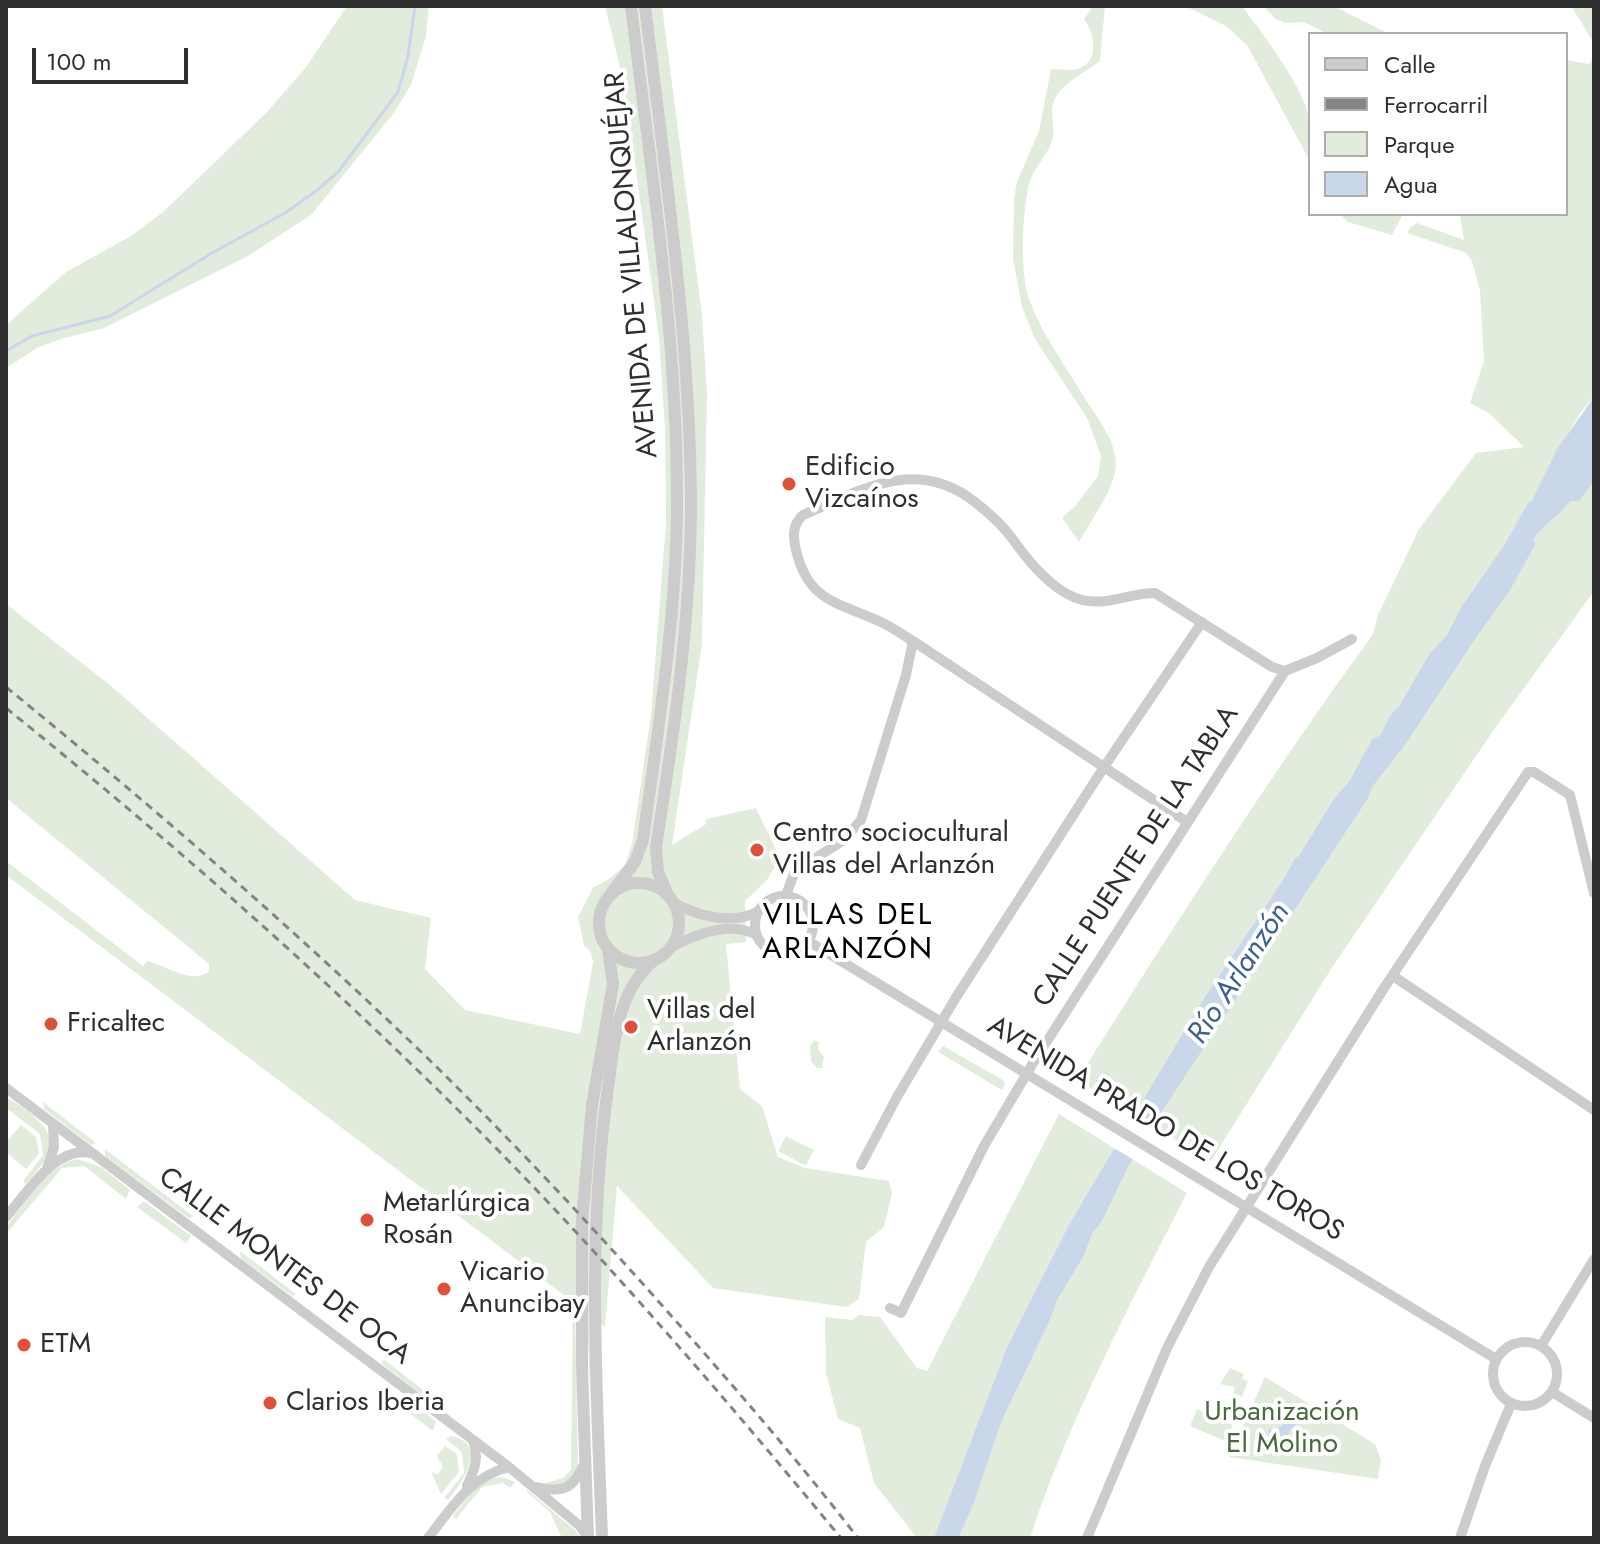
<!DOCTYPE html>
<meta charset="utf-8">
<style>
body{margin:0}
#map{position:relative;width:1600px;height:1544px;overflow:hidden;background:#fff;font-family:Jost,sans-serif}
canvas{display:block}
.frame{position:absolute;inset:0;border:8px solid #2f2f2f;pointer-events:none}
.legend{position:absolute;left:1308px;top:32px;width:260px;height:184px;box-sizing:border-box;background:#fff;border:2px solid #acacac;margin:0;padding:10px 14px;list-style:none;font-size:24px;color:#2f2f2f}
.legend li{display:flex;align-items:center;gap:16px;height:40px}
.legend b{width:40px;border:2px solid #acacac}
.scale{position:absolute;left:32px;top:48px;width:156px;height:36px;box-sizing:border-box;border:4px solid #2f2f2f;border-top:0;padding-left:10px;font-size:24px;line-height:28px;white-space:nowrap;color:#2f2f2f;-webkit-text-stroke:6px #fff;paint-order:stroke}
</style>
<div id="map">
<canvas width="1600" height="1544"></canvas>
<div class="frame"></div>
<ul class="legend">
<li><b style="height:10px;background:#ccc"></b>Calle</li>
<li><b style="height:10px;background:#848484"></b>Ferrocarril</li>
<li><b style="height:22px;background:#e2ecdd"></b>Parque</li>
<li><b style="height:22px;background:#cad7eb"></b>Agua</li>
</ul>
<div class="scale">100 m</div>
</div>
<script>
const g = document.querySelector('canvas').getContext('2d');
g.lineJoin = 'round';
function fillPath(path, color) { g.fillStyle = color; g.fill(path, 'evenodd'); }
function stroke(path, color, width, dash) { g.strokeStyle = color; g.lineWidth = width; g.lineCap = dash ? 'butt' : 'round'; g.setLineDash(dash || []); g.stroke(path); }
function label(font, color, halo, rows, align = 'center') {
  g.font = font + ' Jost,sans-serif'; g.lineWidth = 8; g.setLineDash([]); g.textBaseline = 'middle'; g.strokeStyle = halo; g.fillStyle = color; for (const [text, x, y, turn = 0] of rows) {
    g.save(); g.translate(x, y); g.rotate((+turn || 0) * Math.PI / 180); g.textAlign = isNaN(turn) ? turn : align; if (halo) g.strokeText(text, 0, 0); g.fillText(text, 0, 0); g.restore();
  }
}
fillPath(new Path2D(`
 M347,6H429L426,36L411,85L393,114L311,215L248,256L104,328L61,339L37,348L6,368V325L66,272L131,236L163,212L267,112L306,67Z
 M605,6H662L702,315L707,394L702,644L672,845L706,824V819L756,808L780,858L767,880L745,901L746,942L726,944L740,1089L762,1106L778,1157L805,1168L889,1181L892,1193L884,1227L866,1242L859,1299L846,1307L713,1288L617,1186L605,1327L589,1316L596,1538L587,1314L575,1305L578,1471C566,1484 560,1487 542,1484L563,1478L571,1470L573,1302L6,875V861L143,966L147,961C167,965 191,986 209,971V964L6,798V604L110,685L355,900L431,918L425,969L465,1010L580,1034L593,962L591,952L584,945L578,917L593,888L609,879L625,865L632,844L651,715L666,523L665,429L659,338L624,84Z
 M1093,6H1105L1100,61C1083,74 1052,87 1052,111C1052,120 1055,133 1052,141C1047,156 1033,169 1029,184C1022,213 1020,272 1029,299C1042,335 1067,368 1086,400C1098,419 1117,442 1116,466C1115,488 1090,522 1079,542L1062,518L1075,506L1098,476L1101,456L1087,418L1035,339L1022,307L1013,259L1014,198L1017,182L1039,131L1051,69C1058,69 1069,71 1077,69C1100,63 1095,33 1084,19Z
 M1185,6H1242C1263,35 1306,88 1310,124C1311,136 1310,149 1310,161L1247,45L1226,26Z
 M1263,6H1334L1389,34H1328L1304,22L1285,23L1276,19Z
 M1571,6H1594V43Z
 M1594,57V397L1581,412L1549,464L1594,481V591L1491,734L1333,966L1211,1161L1077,1080C1172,929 1268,778 1373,634L1378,615L1419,529L1476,453L1524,447L1489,413L1470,403L1484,361L1480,291L1472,261L1466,253L1407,233L1410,227L1417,223L1464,240L1460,214H1566V60L1589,64Z
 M1340,214H1403L1392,235L1348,222Z
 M814,1040L819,1042L818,1049L824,1057L822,1068H817L811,1061L810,1046Z
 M943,1046L1003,1080L1005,1084L1002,1090L938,1052Z
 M6,1097C24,1108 58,1127 48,1153C45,1164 33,1175 26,1184L23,1181L43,1155L40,1134L6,1108Z
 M43,1102L96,1143L91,1145L44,1109Z
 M1059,1114L1187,1193C1129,1306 1070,1418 1030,1538H917L874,1483L860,1428L838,1419L826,1373L825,1317L852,1320L859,1315L880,1317L917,1368L927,1371Z
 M21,1125L36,1137L39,1154L26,1169L6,1152V1142Z
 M786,1136L814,1150L806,1166L778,1151Z
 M105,1149L193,1216L190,1219L105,1156Z
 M77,1159L101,1167L130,1190L126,1199L84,1166L62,1168L6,1234V1227C24,1205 47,1165 77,1159Z
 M144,1201L191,1236L186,1243L137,1207Z
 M240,1251L296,1294L292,1296L241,1258Z
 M383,1359L438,1401L434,1404L382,1364Z
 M1230,1368L1244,1374L1242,1379L1248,1381L1242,1397L1233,1393L1235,1387L1220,1384Z
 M1265,1377L1375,1444L1381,1460L1378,1479L1229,1457Z
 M405,1397L436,1421L433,1431L394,1401Z
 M1197,1409L1233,1425L1225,1441L1190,1426Z
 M451,1436C490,1444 462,1483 448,1500L444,1498L464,1473L462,1452L446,1439Z
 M445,1446L457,1454L459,1472L441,1494L432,1474L433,1472L437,1475L443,1467L437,1456Z
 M502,1477L515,1482L510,1488L503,1483L482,1487L456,1519L453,1516C466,1500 479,1478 502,1477Z
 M527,1490L576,1531L581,1538H562L550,1512L527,1492Z`), '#e2ecdd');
fillPath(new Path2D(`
 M1594,397V481L1579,501H1570C1560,516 1541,525 1533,540L1536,543L1509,592L1477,636L1405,745L1372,787L1368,798L1153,1125L1129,1165L1101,1223L1093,1232L1083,1257L1057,1300L1049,1322L1002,1420L973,1505L958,1538H934L1006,1350L1070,1223L1201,1003L1282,882L1295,858L1299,856L1332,802L1350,780L1373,738L1380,736L1390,716L1400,705L1430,653L1447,635L1462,606L1504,546L1528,503L1532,501L1557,449Z
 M1290,1416L1296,1418L1298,1423L1289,1431L1287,1440L1279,1443L1272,1442L1268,1436L1269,1430L1282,1426Z`), '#cad7eb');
fillPath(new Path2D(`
 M1130,1114L1155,1130L1136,1161L1110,1146Z`), '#fff');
stroke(new Path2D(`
 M6,351L32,336L110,316L212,253L285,213L316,191L338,172L398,92L408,56L415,6`), '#cad7eb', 3);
stroke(new Path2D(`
 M913,641L1187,822
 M786,895L795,871L844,840L861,820L906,675L913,641C903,635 892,627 881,622C838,602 808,602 796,550C793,536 792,525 803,515C861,490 916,456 975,502C989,513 1003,525 1014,541C1029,562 1055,593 1082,600C1107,606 1130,593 1155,593L1272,667L1285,671L1317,658L1352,639
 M755 925a29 29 0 1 1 58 0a29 29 0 1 1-58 0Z
 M674,903C698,916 731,925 757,912
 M808,941L1496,1359
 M670,948C694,935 729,920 756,935
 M1393,976L1594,1110
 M6,1088L509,1467L580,1526L588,1538
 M861,1165L897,1097L955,999L1104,767L1202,622
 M47,1169L54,1147L53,1124
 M6,1217C26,1194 56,1145 90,1153
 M890,1308L901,1313L984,1146L1033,1063L1285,671
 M1493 1374a32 32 0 1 1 64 0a32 32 0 1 1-64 0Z
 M1541,1346L1594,1259
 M1552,1392L1594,1418
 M467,1486C475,1469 479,1458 473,1440
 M536,1487C564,1494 574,1488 585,1462
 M428,1538C452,1508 469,1477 509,1467
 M1087,1538L1167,1348L1209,1267L1384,988L1528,772H1534L1570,795L1594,893
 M1460,1538L1485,1466L1511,1404`), '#ccc', 10);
stroke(new Path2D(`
 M645,6C665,171 690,336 691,502C691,618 674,733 656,847L658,872L668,895
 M599 923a40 40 0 1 1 80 0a40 40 0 1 1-80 0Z
 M612,892L635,862L643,840C658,730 676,620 677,508C678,340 651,172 631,6
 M588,1538L582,1367V1221L592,1105L613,984L608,949
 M602,1538C597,1391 587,1242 607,1096C611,1065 615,1022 628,995C634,981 642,971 653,961`), '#ccc', 12);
stroke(new Path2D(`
 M6,687C147,802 285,921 416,1047C506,1134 592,1226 675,1320C738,1391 800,1463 858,1538
 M6,708C176,845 339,989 492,1144C615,1269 729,1403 841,1538`), '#848484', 3, [8, 6]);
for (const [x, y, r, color] of [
 [789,484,8,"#df5038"],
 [757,850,8,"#df5038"],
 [51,1024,8,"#df5038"],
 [631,1027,8,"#df5038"],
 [367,1220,8,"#df5038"],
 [444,1289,8,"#df5038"],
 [24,1345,8,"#df5038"],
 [270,1403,8,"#df5038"]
]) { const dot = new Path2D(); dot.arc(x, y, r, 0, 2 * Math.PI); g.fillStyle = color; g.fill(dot); stroke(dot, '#fff', 3); }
label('28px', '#2f2f2f', '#fff', [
 ["AVENIDA DE VILLALONQUÉJAR",633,265,-95],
 ["CALLE PUENTE DE LA TABLA",1137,857,-57],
 ["AVENIDA PRADO DE LOS TOROS",1165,1130,31],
 ["CALLE MONTES DE OCA",284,1267,37]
]);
label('28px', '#2f2f2f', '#fff', [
 ["Edificio",805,468],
 ["Vizcaínos",805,500],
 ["Centro sociocultural",773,834],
 ["Villas del Arlanzón",773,866],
 ["Villas del",647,1011],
 ["Arlanzón",647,1043],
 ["Fricaltec",67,1024],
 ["Metarlúrgica",383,1204],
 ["Rosán",383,1236],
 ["Vicario",460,1273],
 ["Anuncibay",460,1305],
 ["ETM",40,1345],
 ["Clarios Iberia",286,1403]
], 'left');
label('28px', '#49693e', '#fff', [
 ["Urbanización",1282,1413],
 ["El Molino",1282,1445]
]);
g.letterSpacing = '2px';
label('30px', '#000', '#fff', [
 ["VILLAS DEL",848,917],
 ["ARLANZÓN",848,951]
]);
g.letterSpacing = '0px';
label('italic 30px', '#3f5f8e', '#fff', [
 ["Río Arlanzón",1240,974,-57]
]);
</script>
